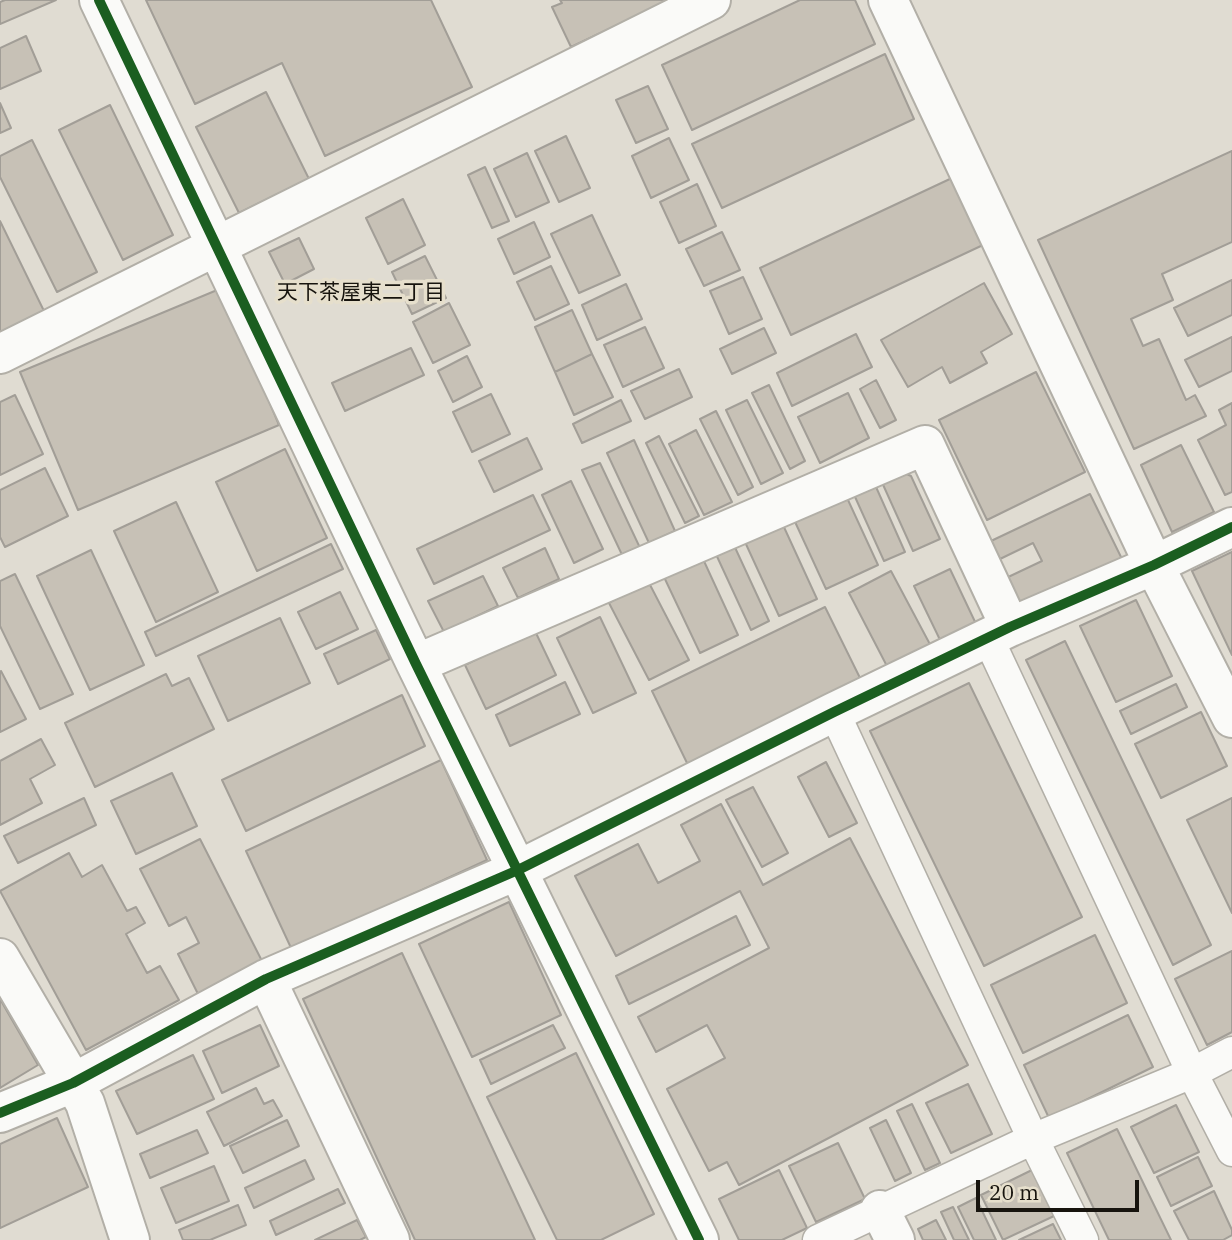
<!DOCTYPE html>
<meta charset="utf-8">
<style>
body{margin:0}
#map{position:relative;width:1232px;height:1240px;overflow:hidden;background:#e0dcd2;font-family:"IBM Plex Serif",serif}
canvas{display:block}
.scale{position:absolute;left:976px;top:1180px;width:163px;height:32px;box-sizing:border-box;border:4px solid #17140e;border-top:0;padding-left:9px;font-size:21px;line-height:24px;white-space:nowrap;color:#17140e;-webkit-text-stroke:5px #e6dfcc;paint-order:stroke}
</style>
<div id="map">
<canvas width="1232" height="1240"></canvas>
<div class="scale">20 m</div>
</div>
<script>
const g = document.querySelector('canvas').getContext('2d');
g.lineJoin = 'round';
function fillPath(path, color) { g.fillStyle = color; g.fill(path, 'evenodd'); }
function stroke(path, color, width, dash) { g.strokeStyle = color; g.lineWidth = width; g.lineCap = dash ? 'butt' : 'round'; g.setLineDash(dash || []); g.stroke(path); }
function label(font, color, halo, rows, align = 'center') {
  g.font = font + ' "IBM Plex Serif","Noto Sans JP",serif'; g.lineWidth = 7; g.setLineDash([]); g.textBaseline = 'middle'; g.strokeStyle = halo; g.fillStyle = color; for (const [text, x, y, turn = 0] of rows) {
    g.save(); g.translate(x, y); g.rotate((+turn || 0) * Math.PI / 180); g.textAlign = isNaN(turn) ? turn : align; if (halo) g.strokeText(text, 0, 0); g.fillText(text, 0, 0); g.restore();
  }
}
const building = new Path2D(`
 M5,0H56L0,24V2Z
 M146,0H431L472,87L325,156L282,63L195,104Z
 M560,0H670L571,47L552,7L562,3Z
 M800,0H855L875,44L692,130L662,65Z
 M26,36L41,71L0,89V48Z
 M885,54L914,119L722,208L692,144Z
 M648,86L668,129L636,143L616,100Z
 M266,92L309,179L239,213L196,127Z
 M0,103L11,128L0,133Z
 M110,105L173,235L123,260L59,130Z
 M566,136L590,188L559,202L535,151Z
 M669,138L689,180L651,198L632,156Z
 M32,140L97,272L57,292L0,177V156Z
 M1232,151V242L1162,274L1173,300L1131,319L1143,346L1159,339L1186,400L1195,395L1206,416L1134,449L1038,240Z
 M527,153L549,202L516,217L494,169Z
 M485,167L509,221L492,228L468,175Z
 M952,178L983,245L791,335L760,268Z
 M697,184L716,226L679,243L660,202Z
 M403,199L425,245L388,264L366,218Z
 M592,215L620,275L579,293L551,234Z
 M0,221L44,311L0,333Z
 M534,222L550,257L514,274L498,239Z
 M722,232L740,270L704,286L686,249Z
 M299,238L314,269L285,284L269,252Z
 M425,256L446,298L412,314L392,272Z
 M551,266L569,304L535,320L517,282Z
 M743,277L762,319L729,334L710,291Z
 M1232,280V315L1188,336L1174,308Z
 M984,283L1012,334L981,352L987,363L950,383L942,367L908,387L881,340Z
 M626,284L642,319L597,340L582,305Z
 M222,288L279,425L78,510L20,372Z
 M449,303L470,345L433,363L413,322Z
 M572,310L592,354L555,372L535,327Z
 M645,327L664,368L623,387L604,345Z
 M764,328L776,353L732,374L720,349Z
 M856,334L872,367L792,406L777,373Z
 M1232,337V371L1199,387L1185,360Z
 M411,348L424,375L345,411L332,383Z
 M592,354L613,397L574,415L555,372Z
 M467,356L482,387L453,402L438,371Z
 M679,369L692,397L645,419L631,391Z
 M1036,372L1085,472L987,520L939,420Z
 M876,380L896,420L880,428L860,389Z
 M769,385L805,461L790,469L752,393Z
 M848,393L869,438L820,463L798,417Z
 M491,394L510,434L472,452L453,412Z
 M15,395L43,454L0,475V402Z
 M621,400L631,421L582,443L573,424Z
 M747,400L783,473L761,484L726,410Z
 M1232,403V492L1225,495L1198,440L1226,425L1219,410Z
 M716,411L753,487L738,495L700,419Z
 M696,430L732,502L704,515L669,444Z
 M659,436L699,516L685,523L646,443Z
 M527,438L542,469L494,492L479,461Z
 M634,440L675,531L649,543L607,453Z
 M1181,445L1214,512L1172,532L1141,465Z
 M285,449L327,538L257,571L216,482Z
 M600,463L641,550L624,559L582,470Z
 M45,468L68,516L5,547L0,537V490Z
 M898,470L911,476L940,539L913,551L880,478Z
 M872,478L905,552L884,561L851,488Z
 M571,481L603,549L574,563L542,495Z
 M842,487L878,565L826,589L790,511Z
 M1090,494L1122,559L1019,609L1004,579L1042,561L1033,543L1000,559L991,541Z
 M533,495L550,530L434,584L417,549Z
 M176,502L218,592L156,622L114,531Z
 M783,525L817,599L779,616L745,542Z
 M732,541L769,621L751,630L714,550Z
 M331,544L343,569L156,656L145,632Z
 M545,548L559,579L518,598L503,568Z
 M91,550L144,665L90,690L37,576Z
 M1232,552V655L1192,571Z
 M703,559L738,635L700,653L664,577Z
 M950,569L977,626L942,644L914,586Z
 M891,571L933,650L890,672L849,593Z
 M15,574L73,694L40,709L0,626V581Z
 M483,576L498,606L444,632L428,601Z
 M648,581L689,660L649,680L609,603Z
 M340,592L358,629L316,649L298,612Z
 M1136,600L1172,676L1116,702L1080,626Z
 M825,607L862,682L688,765L652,691Z
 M600,617L636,693L593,713L557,638Z
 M280,618L310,683L228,721L198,656Z
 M376,630L390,659L338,684L324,654Z
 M535,631L556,675L486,709L465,665Z
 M1065,641L1211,945L1173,965L1026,660Z
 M1,671L26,719L0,732V672Z
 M166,674L172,686L189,678L214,729L95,787L65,723Z
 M565,682L580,714L510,746L496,715Z
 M969,683L1082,917L984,966L870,731Z
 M1176,684L1187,707L1131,734L1120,711Z
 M402,695L425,746L246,831L222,780Z
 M1201,712L1227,766L1161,798L1135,744Z
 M41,739L55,765L30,779L42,803L0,825V761Z
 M441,760L487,860L292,950L246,851Z
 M826,762L857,823L829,837L798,777Z
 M172,773L197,826L136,854L111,801Z
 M753,787L788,853L762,867L726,800Z
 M84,798L96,825L18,863L4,836Z
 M1232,798V913L1187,820Z
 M721,804L763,885L850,838L968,1065L739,1185L727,1162L709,1171L667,1089L725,1058L707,1025L656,1052L638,1017L769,948L740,891L616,956L575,876L638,844L658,883L700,861L681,825Z
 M200,839L263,963L199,996L178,954L199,943L186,917L169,926L140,869Z
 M69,853L82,877L102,865L127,911L136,907L145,923L126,934L147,973L160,966L179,1000L86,1050L0,891Z
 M509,902L561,1015L472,1057L419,944Z
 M736,916L750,945L629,1004L616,976Z
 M1095,935L1127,1003L1023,1053L991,985Z
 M1232,951V1032L1207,1045L1175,979Z
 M402,953L535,1240H415L303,999Z
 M0,999L38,1065L0,1088Z
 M1128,1015L1153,1067L1049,1118L1024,1065Z
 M260,1025L279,1066L222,1093L203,1051Z
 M553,1025L565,1048L491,1084L480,1060Z
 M576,1053L654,1214L601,1240H557L487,1097Z
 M193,1055L214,1099L137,1134L116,1091Z
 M968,1084L992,1134L951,1153L926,1103Z
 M256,1088L264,1104L273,1100L282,1116L224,1146L207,1112Z
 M912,1104L940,1163L925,1170L897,1111Z
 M1176,1105L1199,1152L1154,1173L1131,1127Z
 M57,1118L88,1187L0,1228V1144Z
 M287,1120L299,1146L243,1173L230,1146Z
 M886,1120L911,1173L895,1181L870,1128Z
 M1117,1129L1171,1240H1109L1067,1153Z
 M197,1130L208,1153L150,1178L140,1154Z
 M838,1143L865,1199L816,1222L789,1166Z
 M1198,1157L1212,1186L1171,1206L1157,1177Z
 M305,1160L314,1179L254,1208L245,1188Z
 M214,1166L229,1201L176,1223L161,1188Z
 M779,1170L807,1228L782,1240H739L719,1199Z
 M1032,1170L1054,1216L1003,1240L981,1195Z
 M338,1189L345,1203L276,1235L270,1221Z
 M1214,1191L1232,1230V1235L1223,1240H1189L1174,1211Z
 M976,1198L996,1240H974L958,1207Z
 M238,1205L246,1225L210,1240H183L179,1230Z
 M953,1207L969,1240H954L941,1212Z
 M357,1220L366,1237L360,1240H315Z
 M936,1220L946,1240H923L918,1229Z
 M1053,1224L1061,1240H1019Z`);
fillPath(building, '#c7c1b6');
stroke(building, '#a29e97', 2);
const lane = new Path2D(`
 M988,638L1192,1073L1232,1151
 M834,712L1033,1139L1083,1240
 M818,1240L1033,1139L1192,1073L1232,1052`);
const street = new Path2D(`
 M99,0L416,664L699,1240
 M888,0L1154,565L1232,718
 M0,354L711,0
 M416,664L925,445L1010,627
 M0,958L85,1103L130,1240
 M266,979L390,1240
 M0,1113L73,1083L266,979L518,870L834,712L1010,627L1154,565L1232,527
 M880,1210L895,1240`);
stroke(lane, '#b2afa7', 33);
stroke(street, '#b2afa7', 42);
stroke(lane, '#fafaf8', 30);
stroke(street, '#fafaf8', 38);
stroke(new Path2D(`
 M99,0L416,664L699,1240
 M0,1113L73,1083L266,979L518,870L834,712L1010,627L1154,565L1232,527`), '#1b5e20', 10);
label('21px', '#17140e', '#e6dfcc', [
 ["天下茶屋東二丁目",361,293]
]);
</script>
